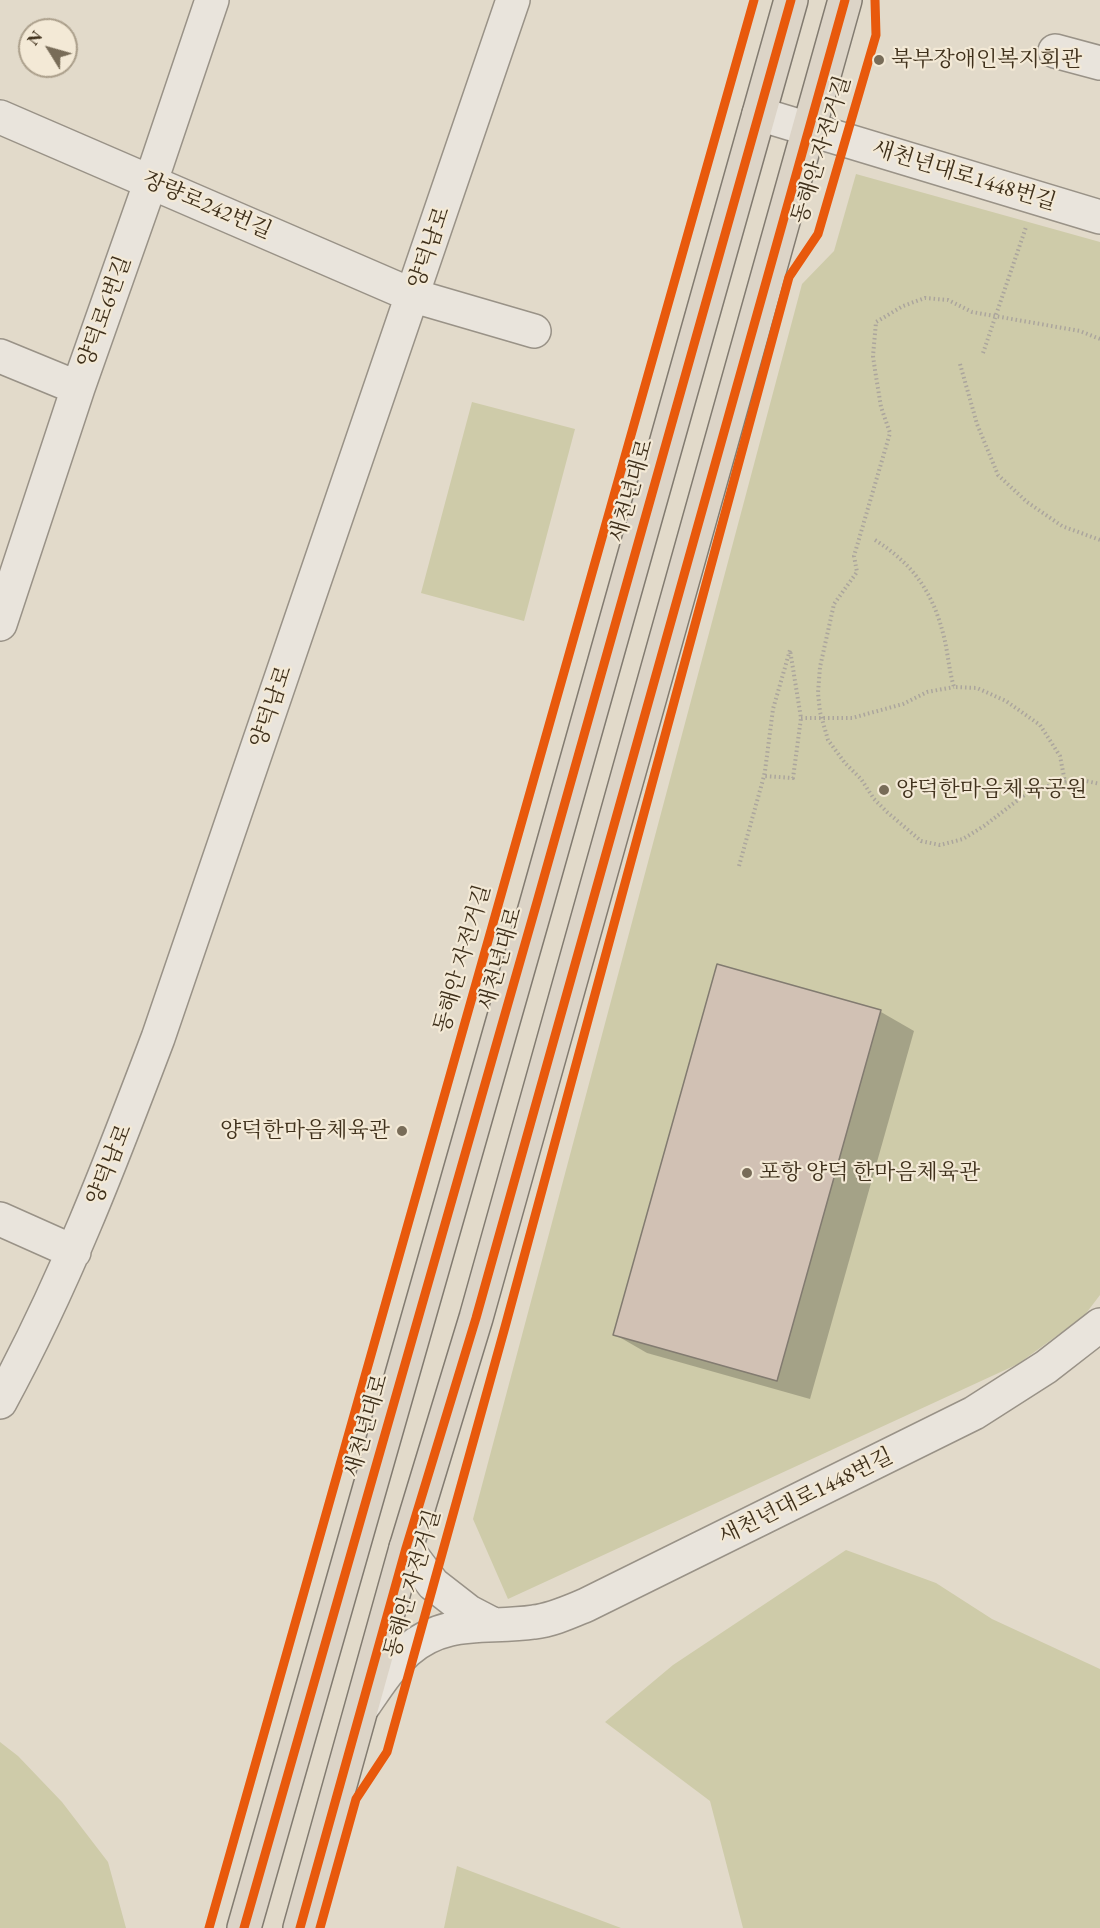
<!DOCTYPE html>
<meta charset="utf-8">
<style>
body{margin:0}
#map{position:relative;width:1100px;height:1928px;overflow:hidden;background:#e2daca;font-family:"EB Garamond",serif}
canvas{display:block}
.north{position:absolute;left:18px;top:18px;width:60px;height:60px;box-sizing:border-box;background:#f3e9d6;border:2px solid #ab9f8b;border-radius:50%;rotate:307deg;font-size:16px;font-weight:700;line-height:24px;text-align:center;color:#3f301b}
.north::after{content:'';display:block;margin:auto;width:21px;height:27px;background:#786c58;clip-path:polygon(50% 0,100% 100%,50% 72%,0 100%)}
</style>
<div id="map">
<canvas width="1100" height="1928"></canvas>
<div class="north">N</div>
</div>
<script>
const g = document.querySelector('canvas').getContext('2d');
g.lineJoin = 'round';
function fillPath(path, color) { g.fillStyle = color; g.fill(path, 'evenodd'); }
function stroke(path, color, width, dash) { g.strokeStyle = color; g.lineWidth = width; g.lineCap = dash ? 'butt' : 'round'; g.setLineDash(dash || []); g.stroke(path); }
function label(font, color, halo, rows, align = 'center') {
  g.font = font + ' "EB Garamond","Noto Serif KR",serif'; g.lineWidth = 4.5; g.setLineDash([]); g.textBaseline = 'middle'; g.strokeStyle = halo; g.fillStyle = color; for (const [text, x, y, turn = 0] of rows) {
    g.save(); g.translate(x, y); g.rotate((+turn || 0) * Math.PI / 180); g.textAlign = isNaN(turn) ? turn : align; if (halo) g.strokeText(text, 0, 0); g.fillText(text, 0, 0); g.restore();
  }
}
fillPath(new Path2D(`
 M856,174L1100,242V1295L1084,1316L1018,1364L508,1599L473,1519L802,284L834,251Z
 M472,402L575,429L524,621L421,593Z
 M846,1550L936,1583L992,1619L1100,1669V1928H743L710,1801L605,1722L673,1665Z
 M0,1742L18,1756L62,1802L108,1862L126,1928H0Z
 M457,1866L621,1928H444Z`), '#cecba9');
fillPath(new Path2D(`
 M718,966L881,1012L914,1031L810,1399L647,1353L614,1334Z`), '#0003');
const building = new Path2D(`
 M717,964L881,1010L777,1381L613,1335Z`);
fillPath(building, '#d1c1b4');
stroke(building, '#827b70', 1.5);
const minor = new Path2D(`
 M1055,51L1100,63
 M759,114L1100,217
 M0,117L414,296L534,331
 M0,356L78,388
 M0,624L78,388L151,181L212,0
 M0,1219L74,1252
 M0,1402C64,1285 111,1162 158,1038L513,0
 M406,1548L433,1584L469,1612L492,1624
 M364,1705C377,1686 389,1667 407,1651C446,1617 488,1629 534,1622C552,1620 569,1612 586,1605L974,1413L1046,1367L1100,1325`);
const major = new Path2D(`
 M244,1928L537,902L791,0
 M300,1928L406,1548L476,1318L845,0`);
stroke(minor, '#999287', 36);
stroke(major, '#827b70', 36);
stroke(new Path2D(`
 M1100,339L1080,331L972,312L948,300L925,298L903,306L876,322L873,356L875,370L881,407L890,433L854,556L857,572L834,604L820,667L818,693L820,712L828,740L845,763L861,779L874,799L887,812L921,841L940,845L963,839L984,826L1031,790L1077,779L1100,784
 M983,353L1026,227
 M960,364L977,424L998,475L1027,502L1062,526L1100,540
 M875,540C913,564 933,592 944,637C948,653 949,671 954,687L977,688L1006,701L1040,725L1060,756L1065,782
 M801,718H852L903,704L927,692L954,687
 M739,866L764,776L765,771L773,709L790,650L801,718L793,778L764,776`), '#aba59d', 4, [1.5, 3]);
stroke(minor, '#e9e4dc', 33);
stroke(major, '#dcd4c7', 33);
stroke(new Path2D(`
 M209,1928L754,0
 M244,1928L537,902L791,0
 M300,1928L406,1548L476,1318L845,0
 M320,1928L356,1799L387,1752L505,1327L789,277L818,234L876,35L875,0`), '#e8590c', 9);
for (const [x, y, r, color] of [
 [879,60,6,"#786c58"],
 [884,790,6,"#786c58"],
 [402,1131,6,"#786c58"],
 [747,1173,6,"#786c58"]
]) { const dot = new Path2D(); dot.arc(x, y, r, 0, 2 * Math.PI); g.fillStyle = color; g.fill(dot); stroke(dot, '#f3e9d6', 2); }
label('22px', '#3f301b', '#f3e9d6', [
 ["북부장애인복지회관",891,60],
 ["양덕한마음체육공원",896,790],
 ["양덕한마음체육관",390,1131,"right"],
 ["포항 양덕 한마음체육관",759,1173]
], 'left');
label('22px', '#3f301b', '#f3e9d6', [
 ["동해안 자전거길",822,150,-73],
 ["새천년대로1448번길",964,176,17],
 ["장량로242번길",207,206,23],
 ["양덕남로",430,248,-71],
 ["양덕로6번길",105,312,-70],
 ["새천년대로",632,491,-74],
 ["양덕남로",272,707,-71],
 ["동해안 자전거길",463,959,-74],
 ["새천년대로",501,959,-74],
 ["양덕남로",110,1165,-68],
 ["새천년대로",367,1426,-74],
 ["새천년대로1448번길",806,1497,-26],
 ["동해안 자전거길",413,1584,-74]
]);
</script>
